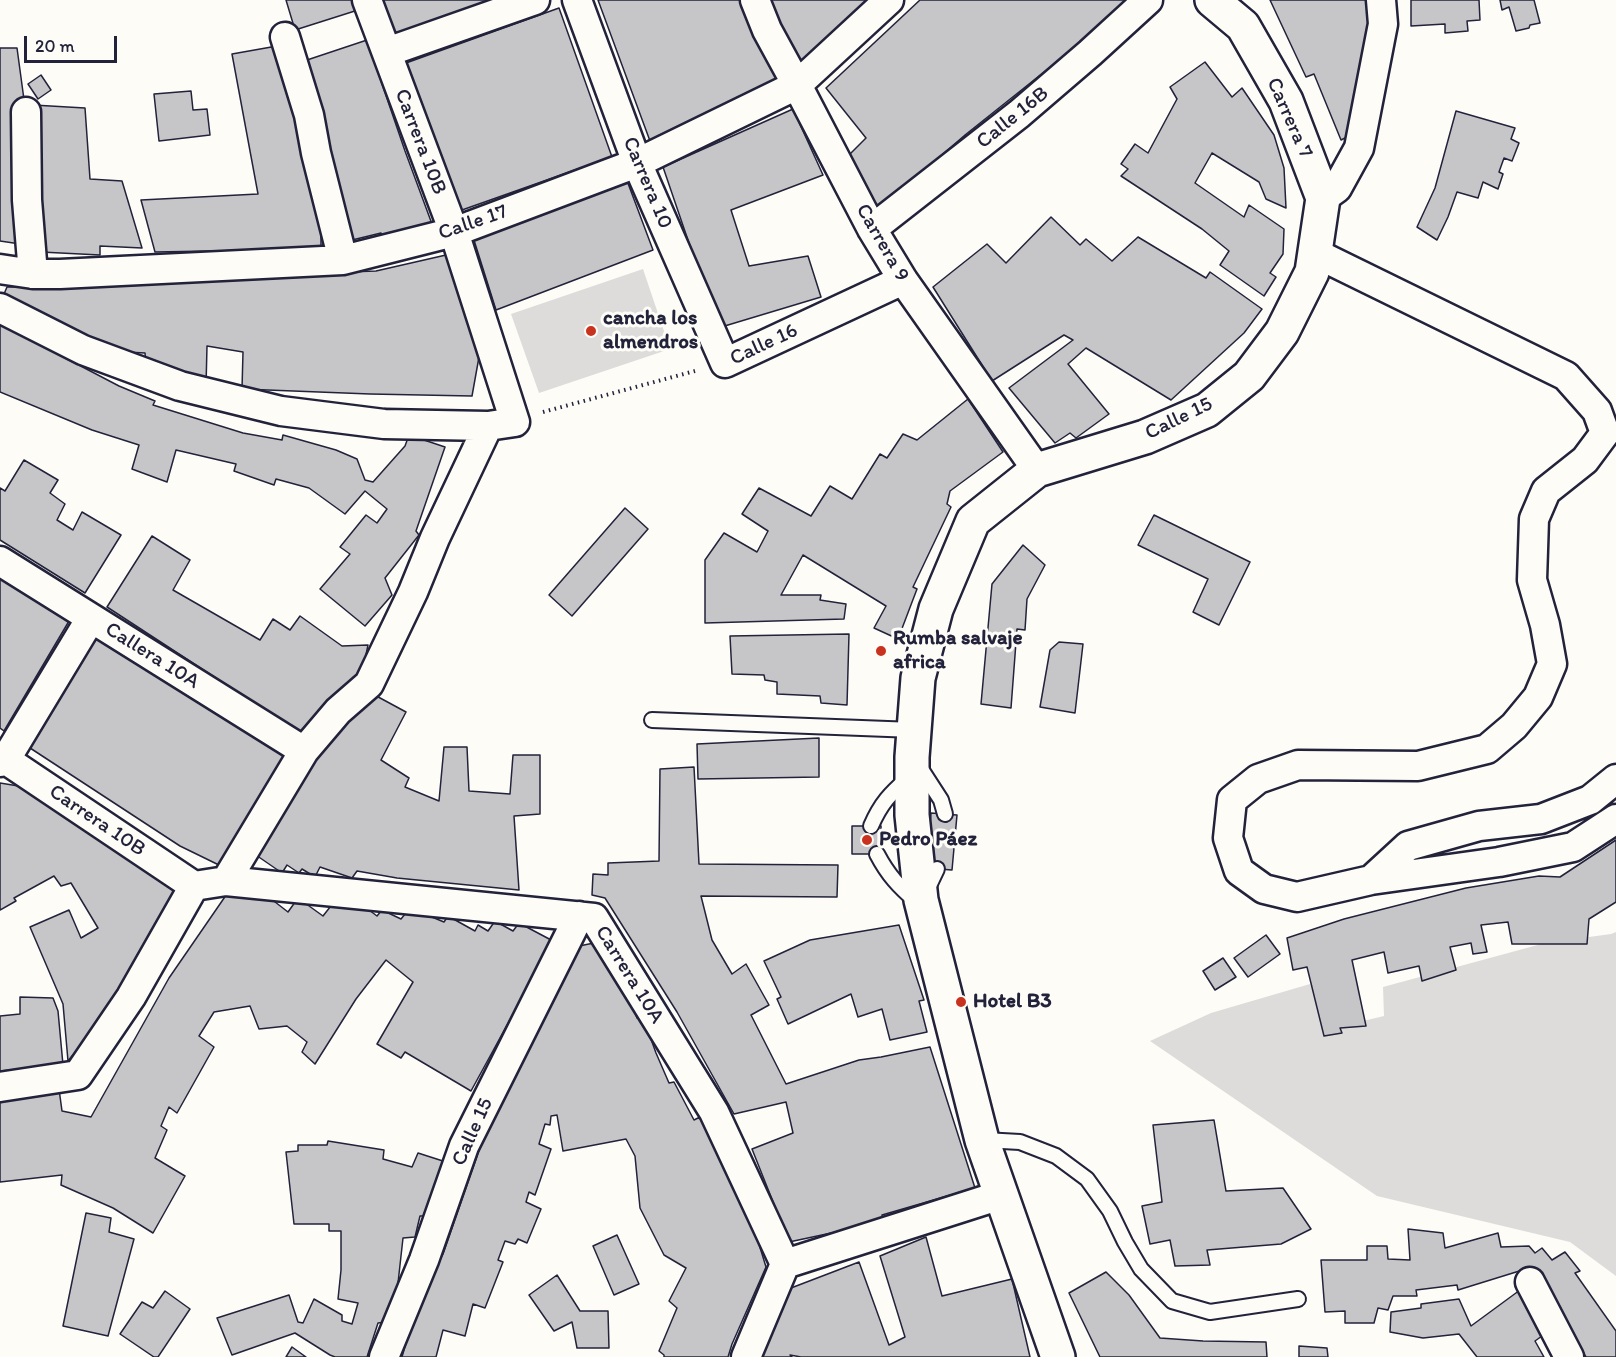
<!DOCTYPE html>
<meta charset="utf-8">
<style>
body{margin:0}
#map{position:relative;width:1616px;height:1357px;overflow:hidden;background:#fdfcf7;font-family:Itim,sans-serif}
canvas{display:block}
.scale{position:absolute;left:24px;top:36px;width:93px;height:27px;box-sizing:border-box;border:3px solid #22223b;border-top:0;padding-left:8px;font-size:18px;line-height:21px;white-space:nowrap;color:#22223b;-webkit-text-stroke:4px #fdfcf7;paint-order:stroke}
</style>
<div id="map">
<canvas width="1616" height="1357"></canvas>
<div class="scale">20 m</div>
</div>
<script>
const g = document.querySelector('canvas').getContext('2d');
g.lineJoin = 'round';
function fillPath(path, color) { g.fillStyle = color; g.fill(path, 'evenodd'); }
function stroke(path, color, width, dash) { g.strokeStyle = color; g.lineWidth = width; g.lineCap = dash ? 'butt' : 'round'; g.setLineDash(dash || []); g.stroke(path); }
function label(font, color, halo, rows, align = 'center') {
  g.font = font + ' Itim,sans-serif'; g.lineWidth = 6; g.setLineDash([]); g.textBaseline = 'middle'; g.strokeStyle = halo; g.fillStyle = color; for (const [text, x, y, turn = 0] of rows) {
    g.save(); g.translate(x, y); g.rotate((+turn || 0) * Math.PI / 180); g.textAlign = isNaN(turn) ? turn : align; if (halo) g.strokeText(text, 0, 0); g.fillText(text, 0, 0); g.restore();
  }
}
fillPath(new Path2D(`
 M643,269L670,349L539,393L511,314Z
 M1616,932V1276L1570,1242L1377,1196L1150,1041L1211,1013L1310,984L1330,1029L1384,1016L1383,987L1545,943L1611,934Z`), '#dddcdb');
const building = new Path2D(`
 M286,0H355L358,10L295,30Z
 M379,0H491L391,36Z
 M598,0H740L780,81L650,141Z
 M770,0H870L800,66Z
 M920,0H1128L1088,37L965,135L877,211L846,158L866,138L826,88Z
 M1270,0H1372L1373,7L1353,134L1341,140L1314,74L1306,77Z
 M1411,0H1479L1480,20L1467,21L1468,31L1445,33V24L1411,26Z
 M1500,0H1534L1540,23L1530,25L1529,28L1516,31L1509,7L1502,10Z
 M559,8L612,157L462,210L415,93L406,63Z
 M367,40L405,151L432,224L384,241L381,233L348,241L304,61Z
 M277,46L321,219V249L155,252L141,200L258,194L232,54Z
 M0,48H17L25,107L27,245L0,241Z
 M1205,62L1232,97L1242,88L1274,135L1284,168L1286,208L1266,199L1259,182L1212,153L1195,183L1244,217L1249,205L1284,229L1283,254L1270,273L1276,277L1264,296L1220,265L1229,251L1202,229L1121,176L1128,169L1121,164L1135,144L1148,153L1177,99L1170,87Z
 M41,75L51,90L38,99L28,84Z
 M191,91L193,110L207,109L210,135L159,141L154,94Z
 M33,105L85,108L90,179L122,181L142,248L100,246V255L41,252Z
 M793,109L823,175L731,210L749,266L808,256L821,297L718,328L663,167Z
 M1456,111L1515,128L1511,139L1519,143L1512,161L1504,158L1499,172L1503,174L1498,189L1483,182L1478,198L1457,192L1448,217L1437,240L1417,227L1435,188Z
 M626,178L653,250L496,310L473,237Z
 M1051,217L1080,245L1086,239L1112,261L1138,237L1206,278L1210,272L1262,309L1244,333L1171,400L1086,348L1068,364L1109,414L1076,438L1070,433L1055,443L1009,388L1073,340L1064,335L992,381L933,287L987,244L1006,263Z
 M446,255L479,357L472,396L370,394L242,389L243,352L207,346L206,386L146,364L145,353L108,351L1,301L7,287H57L58,282L376,271Z
 M0,324L119,386L155,401L153,405L243,433L282,440L283,435L336,450L357,459L365,480L373,482L405,446L409,435L445,447L416,531L419,535L385,578L392,595L365,626L320,589L350,554L340,547L366,515L377,523L387,509L365,491L345,514L309,488L276,479L274,485L234,471L236,464L176,450L167,482L132,469L139,445L92,430L0,392Z
 M968,399L1003,452L950,491L947,504L951,507L913,587L917,589L898,639L874,628L886,606L803,555L781,595H821L820,600L846,604L844,619L705,623V560L724,533L757,552L768,531L742,514L759,488L811,516L830,486L852,499L880,454L887,458L903,434L917,440Z
 M24,460L58,480L50,493L65,504L57,520L73,530L82,512L121,535L85,593L0,540V488L5,491Z
 M625,508L648,529L572,616L549,595Z
 M1154,515L1250,562L1219,625L1193,612L1208,579L1138,545Z
 M152,536L190,560L173,590L260,640L273,619L290,630L300,616L342,646L368,645L361,679L303,735L107,607Z
 M1023,545L1045,565L1027,599L1025,630L1017,629L1011,708L981,704L992,584Z
 M0,573L72,616L4,731L0,728Z
 M93,634L287,756L223,867L180,846L27,746Z
 M849,634L847,705L821,703L820,696L777,694V682L765,680L764,675L732,674L730,636Z
 M1059,642L1083,644L1075,713L1040,707L1050,650Z
 M369,692L406,712L381,760L409,778L405,787L439,801L444,747H467L469,791L510,794L513,755H540V814L514,816L519,890L397,878L357,871L352,878L320,867L315,877L302,869L299,873L287,865L282,873L253,853L336,720Z
 M819,738V777L698,779L697,744Z
 M694,767L699,864L838,865L837,897L701,896L712,940L732,974L746,964L769,1005L751,1015L786,1084L859,1060L881,1057L930,1047L975,1188L882,1215L883,1222L789,1242L752,1149L793,1133L786,1102L734,1114L677,1012L605,898L592,895L593,874L608,875V863L659,861L660,769Z
 M0,783L43,790L187,890L91,1033L68,1061L63,1004L30,927L69,910L81,938L98,928L71,883L61,886L54,876L14,898L16,901L0,910Z
 M931,813L957,815L952,870L926,868Z
 M852,826H881V854H852Z
 M1616,840V902L1589,919L1587,944H1512L1508,922L1481,925L1487,952L1473,954L1471,943L1450,947L1456,970L1422,981L1419,966L1388,973L1384,952L1352,960L1366,1026L1340,1028L1342,1033L1324,1036L1307,967L1293,970L1287,938L1344,919L1466,888L1539,876L1560,877Z
 M231,888L266,895L288,912L298,898L323,916L334,902L369,910L377,916L382,910L401,919L410,908L444,922L448,916L475,931L478,925L488,931L495,921L513,931L519,923L553,941L471,1091L405,1052L401,1058L377,1044L413,982L386,960L356,999L315,1064L302,1052L307,1042L287,1026L259,1029L250,1006L214,1012L199,1036L214,1047L177,1113L169,1107L161,1126L167,1130L155,1158L185,1176L153,1233L113,1208L61,1185L62,1175L0,1182V1099L59,1089L62,1111L91,1117L169,978Z
 M899,925L924,1000L919,1001L927,1032L890,1040L882,1009L858,1017L851,994L788,1024L777,999L781,997L764,961L810,940Z
 M1266,935L1280,954L1248,977L1234,958Z
 M599,942L602,958L606,957L610,972L619,973L624,995L629,994L637,1018L643,1017L656,1053L669,1083L674,1082L694,1120L700,1117L732,1176L755,1231L766,1267L732,1344L728,1357H664V1355L659,1351L677,1308L669,1301L686,1268L664,1255L640,1208L635,1156L626,1139L563,1151L557,1115L551,1116L550,1125L545,1124L539,1144L551,1149L535,1195L529,1192L526,1202L541,1209L527,1243L518,1239L515,1244L505,1241L498,1260L503,1262L485,1308L473,1304L465,1336L443,1330L436,1357H402L412,1321L427,1285L443,1254L491,1116L579,946Z
 M1223,958L1236,977L1215,990L1203,971Z
 M20,997L53,998L58,1011L63,1065L0,1071V1016L20,1014Z
 M1214,1120L1226,1191L1283,1188L1311,1229L1281,1244L1207,1250L1210,1265L1175,1266L1170,1240L1150,1244L1142,1206L1162,1202L1153,1125Z
 M328,1141L384,1150L383,1159L412,1167L418,1153L446,1162L437,1193L433,1192L426,1216H420L415,1237L403,1238L397,1292L386,1322L378,1323L367,1357H335L330,1355L295,1333L232,1355L217,1318L289,1295L298,1322L303,1323L314,1299L342,1315V1321L352,1324L358,1303L338,1299L341,1270V1231H329V1224H294L286,1152L298,1151V1145H327Z
 M86,1213L111,1218L109,1232L134,1239L108,1336L63,1326Z
 M1408,1229L1443,1233L1445,1248L1498,1233L1501,1247L1529,1246L1535,1253L1542,1248L1552,1260L1565,1252L1580,1271L1575,1273L1616,1331V1357H1586L1529,1268L1458,1290L1457,1285L1416,1290L1417,1296H1393L1388,1310L1378,1308L1374,1323H1345V1311L1325,1312L1321,1260H1367V1246H1387L1388,1259L1410,1260Z
 M617,1235L639,1284L614,1295L593,1246Z
 M926,1237L942,1296L1012,1279L1030,1357H801L790,1355L792,1357H761L791,1288L859,1262L889,1345L905,1337L880,1256Z
 M1106,1272L1129,1295L1160,1338L1203,1341L1266,1342L1267,1357H1100L1069,1293Z
 M557,1275L580,1311H608L609,1348H577L572,1322L554,1331L529,1295Z
 M1520,1290L1538,1321L1535,1324L1542,1336L1535,1341L1544,1357H1477L1459,1334L1423,1338L1390,1332L1391,1312L1421,1308V1304L1459,1299L1471,1326Z
 M165,1291L190,1309L158,1357H154L120,1334L142,1302L153,1308Z
 M1299,1346L1327,1348L1328,1357H1299Z
 M292,1347L306,1357H286Z`);
fillPath(building, '#c6c6c8');
stroke(building, '#22223b', 1.5);
const lane = new Path2D(`
 M652,720L914,730
 M919,766L941,800L945,814
 M871,826C881,803 890,794 908,778
 M877,854C888,875 899,887 917,902
 M927,890L937,869
 M984,1140L1020,1142L1056,1156L1087,1179L1110,1211L1125,1242L1141,1269L1172,1301L1210,1312L1298,1299`);
const street = new Path2D(`
 M577,0L637,163L725,363L903,280
 M755,0L767,30L797,85L872,229L903,280L1037,470
 M285,37L309,115L316,153L343,260
 M387,52L535,0
 M26,112L27,200L33,274
 M1323,198L1337,188L1359,148L1383,24L1381,0
 M872,229L1019,114L1090,53L1148,0
 M1315,253L1566,376L1597,411L1605,433L1585,460L1546,491L1534,519L1532,580L1545,625L1552,664L1538,697L1514,726L1487,749L1418,766L1298,765L1258,779L1232,800L1228,838L1239,871L1264,889L1297,897L1371,880L1408,846L1479,826L1541,819L1590,800L1616,779
 M0,269L33,274H60L343,260L454,232L637,163L797,85L889,0
 M0,308L83,350L180,386L281,411L384,424L488,426
 M0,561L304,751
 M0,756L194,886
 M0,762L6,759L91,618
 M1371,880L1499,862L1573,847L1616,819
 M226,881L594,918L714,1112L785,1264
 M194,886L226,881L304,751L338,711L369,684L413,592L435,538L488,426L515,422L454,232L367,0
 M0,1087L78,1075L131,997L194,886
 M785,1264L1001,1195
 M1530,1282L1569,1357
 M384,1357L424,1260L464,1146L579,916
 M746,1357L785,1264`);
const secondary = new Path2D(`
 M1058,1357L982,1140L921,900L912,815V757L918,678L936,609L973,521L1037,470L1145,437L1207,410L1249,376L1282,332L1312,272L1323,198L1286,101L1243,26L1212,0`);
stroke(lane, '#22223b', 18);
stroke(street, '#22223b', 33);
stroke(secondary, '#22223b', 38);
stroke(new Path2D(`
 M543,412L695,371`), '#22223b', 4, [1.5, 4.5]);
stroke(lane, '#fdfcf7', 14);
stroke(street, '#fdfcf7', 28);
stroke(secondary, '#fdfcf7', 33);
for (const [x, y, r, color] of [
 [591,331,6,"#c8321e"],
 [881,651,6,"#c8321e"],
 [867,840,6,"#c8321e"],
 [961,1002,6,"#c8321e"]
]) { const dot = new Path2D(); dot.arc(x, y, r, 0, 2 * Math.PI); g.fillStyle = color; g.fill(dot); stroke(dot, '#fdfcf7', 2); }
label('21px', '#22223b', '#fdfcf7', [
 ["Calle 16B",1013,118,-39],
 ["Carrera 7",1289,118,66],
 ["Carrera 10B",420,142,69],
 ["Carrera 10",647,183,67],
 ["Calle 17",473,223,-19],
 ["Carrera 9",882,243,60],
 ["Calle 16",764,345,-25],
 ["Calle 15",1179,419,-26],
 ["Callera 10A",152,656,32],
 ["Carrera 10B",97,821,34],
 ["Carrera 10A",629,975,58],
 ["Calle 15",473,1132,-66]
]);
label('bold 21px', '#22223b', '#fdfcf7', [
 ["cancha los",603,319],
 ["almendros",603,343],
 ["Rumba salvaje",893,639],
 ["africa",893,663],
 ["Pedro Páez",879,840],
 ["Hotel B3",973,1002]
], 'left');
</script>
